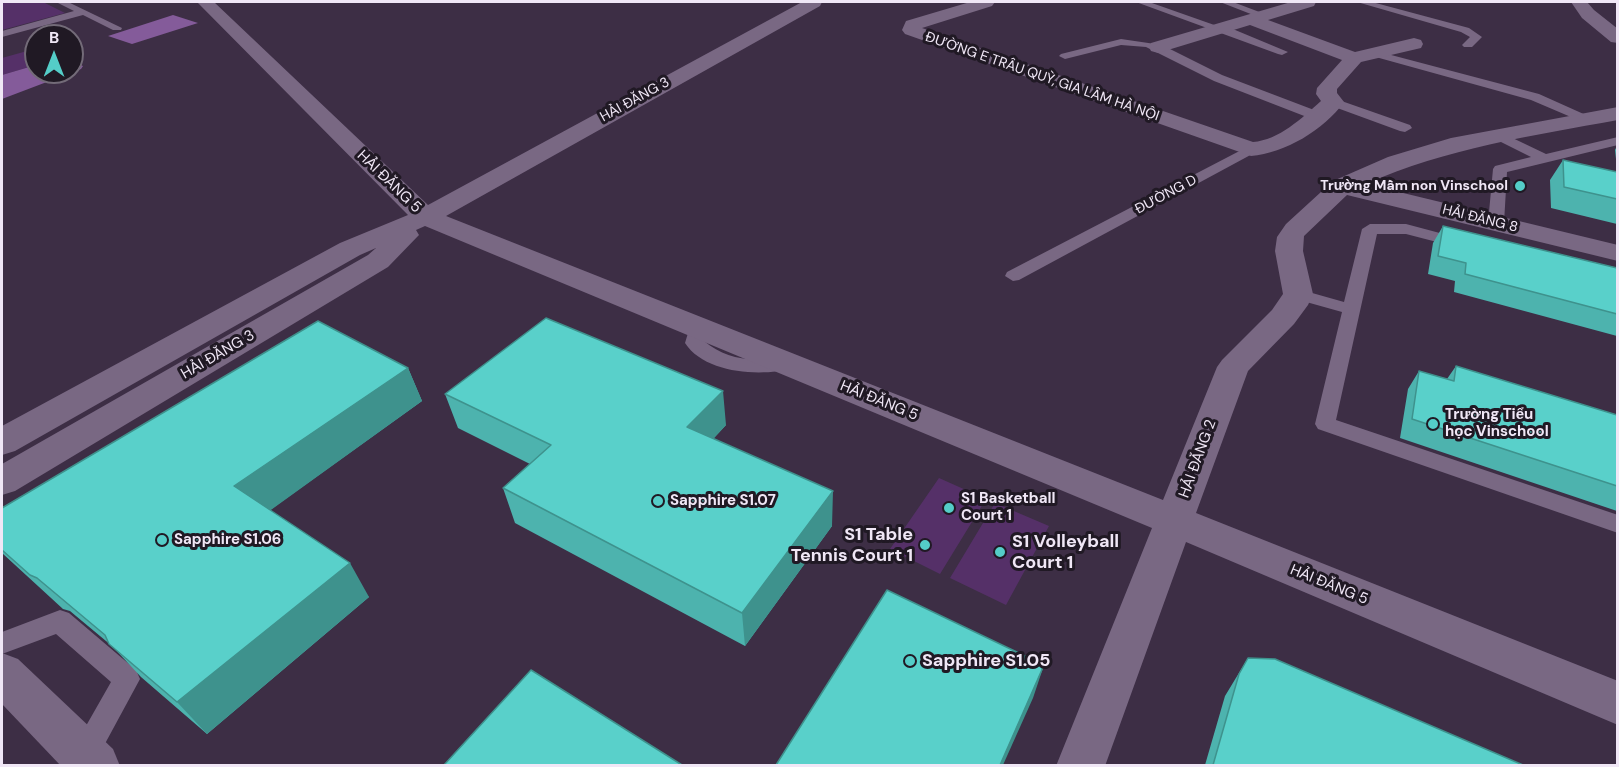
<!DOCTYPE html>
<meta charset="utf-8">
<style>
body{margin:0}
#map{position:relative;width:1619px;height:767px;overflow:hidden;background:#3d2e45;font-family:"DM Sans",sans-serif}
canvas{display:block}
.frame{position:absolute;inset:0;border:3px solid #f0e7f6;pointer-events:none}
.north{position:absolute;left:24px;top:24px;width:60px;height:60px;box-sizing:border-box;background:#201924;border:2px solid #736b78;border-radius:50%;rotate:0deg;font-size:16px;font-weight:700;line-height:24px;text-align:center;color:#f0e7f6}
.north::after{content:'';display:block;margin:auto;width:21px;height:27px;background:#54cdc8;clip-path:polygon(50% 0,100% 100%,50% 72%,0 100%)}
</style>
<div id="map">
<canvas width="1619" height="767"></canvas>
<div class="frame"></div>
<div class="north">B</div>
</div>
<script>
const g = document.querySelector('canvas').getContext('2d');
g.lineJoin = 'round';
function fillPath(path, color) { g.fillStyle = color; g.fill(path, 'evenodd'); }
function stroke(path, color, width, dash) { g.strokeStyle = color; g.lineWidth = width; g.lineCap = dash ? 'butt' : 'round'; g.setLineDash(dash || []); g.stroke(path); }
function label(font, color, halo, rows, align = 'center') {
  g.font = font + ' "DM Sans",sans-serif'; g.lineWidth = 6; g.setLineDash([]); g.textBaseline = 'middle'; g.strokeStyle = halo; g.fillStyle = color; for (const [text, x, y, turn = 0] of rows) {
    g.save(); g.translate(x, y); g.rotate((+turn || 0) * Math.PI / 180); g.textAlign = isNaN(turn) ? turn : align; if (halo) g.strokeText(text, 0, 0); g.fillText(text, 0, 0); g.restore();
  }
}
fillPath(new Path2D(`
 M2,2H43L65,13L2,30Z
 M27,51L36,56V65L2,75V58Z
 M939,478L986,499L940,574L890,549Z
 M995,503L1049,526L1006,605L950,578Z`), '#553068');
fillPath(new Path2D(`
 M173,15L198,23L132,44L108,36Z
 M72,62L83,66L81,69L2,99V75L36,65V72H72Z`), '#845b9a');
fillPath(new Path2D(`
 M56,2H68L122,28L121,30H113L83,15L2,37V31L74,11Z
 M1136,2H1149L1220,27H1228L1288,52L1282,55L1278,54Z
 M1220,2H1233L1270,16L1261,18Z
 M1357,2H1372L1469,28L1482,37L1472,47H1464L1462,45L1470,37L1461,32Z
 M1121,39L1162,45L1222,75L1322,113L1323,116L1322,119H1312L1214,81L1146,47L1121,45L1065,59L1059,56L1061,54Z
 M1376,51L1539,94L1597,120L1590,124L1585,123L1531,100L1372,56V52Z
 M1333,98L1410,125L1412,128L1405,132L1400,131L1329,105L1327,102Z
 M1500,132L1546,154L1618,137V145L1507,172L1504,223L1496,228L1488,223L1493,169L1495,166L1531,157L1495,139L1493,136Z
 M1251,145L1256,146L1258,149L1256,152L1019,280L1013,281L1005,276L1007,272Z
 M1370,224H1406L1466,240L1468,243L1460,248L1406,234H1377L1336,420L1618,515V533L1318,429L1315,424L1342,312L1292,298L1289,294L1292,290L1298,289L1344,302L1362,229Z
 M697,321L703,323L706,327L704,341C722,356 742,361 766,359C775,359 784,357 794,360L797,364L794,368C762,377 705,374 685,343L691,323Z
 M60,610L69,613L136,670L140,679L94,764H74L70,754L111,682L56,634L2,654V632Z`), '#796883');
fillPath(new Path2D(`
 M197,2H214L428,205L802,2H822L820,6L446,216L1163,500L1217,367L1222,360L1272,310L1283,294L1275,251L1277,237L1286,224L1333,181L1388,157L1451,138L1618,107V120C1531,136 1447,148 1366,184L1618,245V261L1347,195L1304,236L1303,251L1313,294L1308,305L1294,324L1248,371L1196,513L1618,681V725L1186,542L1105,766H1056L1152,528L425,226L416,230L419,235L388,267L15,491L2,495V464L368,255L376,248L360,255L15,451L2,455V426L340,243L408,215Z
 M970,2H995L992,6L922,28L1253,142C1279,140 1302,118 1321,101L1316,94L1317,88L1342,60L1250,25L1158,53L1151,51L1149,47L1151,43L1291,2H1316L1314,6L1268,20L1355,52L1414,38L1421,40L1423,44L1421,48L1361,62L1337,89V93L1344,102C1324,130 1285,153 1251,156L905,34L902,30L906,21Z
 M1571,2H1587L1594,10L1618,29V43L1611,42L1582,18Z`), '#796883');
fillPath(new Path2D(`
 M2,653L18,659L113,749L120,766H61L2,704Z`), '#796883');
fillPath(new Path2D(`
 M1617,146V168L1615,150Z
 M1563,160L1617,172V224L1551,208L1550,180Z
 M1443,226L1617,268V336L1454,292L1455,281L1428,274L1433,243Z
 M1456,366L1617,415V511L1400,438L1408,389L1419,371L1447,379Z
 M408,368L422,401L270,510L369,597L207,734L141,677L112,646L70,611L63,609L2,553V508Z
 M445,394L726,425L713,439L832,526L745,646L515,523L503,488L530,464L458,428Z
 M1248,658L1523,765H1205L1225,696Z`), '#4db3ae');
fillPath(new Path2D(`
 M408,368L422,401L257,520L234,486Z
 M723,391L726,425L692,462L687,427Z
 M833,491L832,526L745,646L742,613Z
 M350,563L369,597L207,734L177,702Z
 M1044,665L1033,698L1003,765H1000Z`), '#3e928d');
const building = new Path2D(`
 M1563,160L1617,172V199L1564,187Z
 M1443,226L1617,268V314L1465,274L1466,263L1438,256Z
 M546,318L723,391L687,427L833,491L742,613L503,488L551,445L445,394Z
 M318,321L408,368L234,486L350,563L177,702L109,644L105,635L37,578L30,575L2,550V508Z
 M1456,366L1617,415V486L1412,419L1419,371L1454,381Z
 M887,590L1044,665L1000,765H776Z
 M1248,658L1275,659L1523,765H1213L1239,674Z
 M531,670L682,765H444Z`);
fillPath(building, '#59d0ca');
stroke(building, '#3e928d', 1.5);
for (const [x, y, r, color] of [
 [1520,186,6,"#54cdc8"],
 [1433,424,6,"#54cdc8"],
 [658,501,6,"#54cdc8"],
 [949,508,6,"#54cdc8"],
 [162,540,6,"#54cdc8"],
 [925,545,6,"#54cdc8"],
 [1000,552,6,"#54cdc8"],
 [910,661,6,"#54cdc8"]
]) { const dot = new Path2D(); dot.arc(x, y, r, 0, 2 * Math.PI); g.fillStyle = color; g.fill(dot); stroke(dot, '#201924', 2); }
label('14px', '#f0e7f6', '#201924', [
 ["ĐƯỜNG E TRÂU QUỲ, GIA LÂM HÀ NỘI",1042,77,19],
 ["HẢI ĐĂNG 3",635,100,-29],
 ["ĐƯỜNG D",1166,195,-28],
 ["HẢI ĐĂNG 8",1480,219,14]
]);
label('bold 14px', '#f0e7f6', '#201924', [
 ["Trường Mầm non Vinschool",1508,186]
], 'right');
label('15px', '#f0e7f6', '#201924', [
 ["HẢI ĐĂNG 5",389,182,44],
 ["HẢI ĐĂNG 3",218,355,-30],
 ["HẢI ĐĂNG 5",879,401,22],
 ["HẢI ĐĂNG 2",1198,459,-70],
 ["HẢI ĐĂNG 5",1329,585,22]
]);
label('bold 15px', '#f0e7f6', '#201924', [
 ["Trường Tiểu",1445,415],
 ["học Vinschool",1445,432],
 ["S1 Basketball",961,499],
 ["Court 1",961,516],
 ["Sapphire S1.07",670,501],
 ["Sapphire S1.06",174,540]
], 'left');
label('bold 18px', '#f0e7f6', '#201924', [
 ["S1 Table",913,535,"right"],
 ["Tennis Court 1",913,556,"right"],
 ["S1 Volleyball",1012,542],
 ["Court 1",1012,563],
 ["Sapphire S1.05",922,661]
], 'left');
</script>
